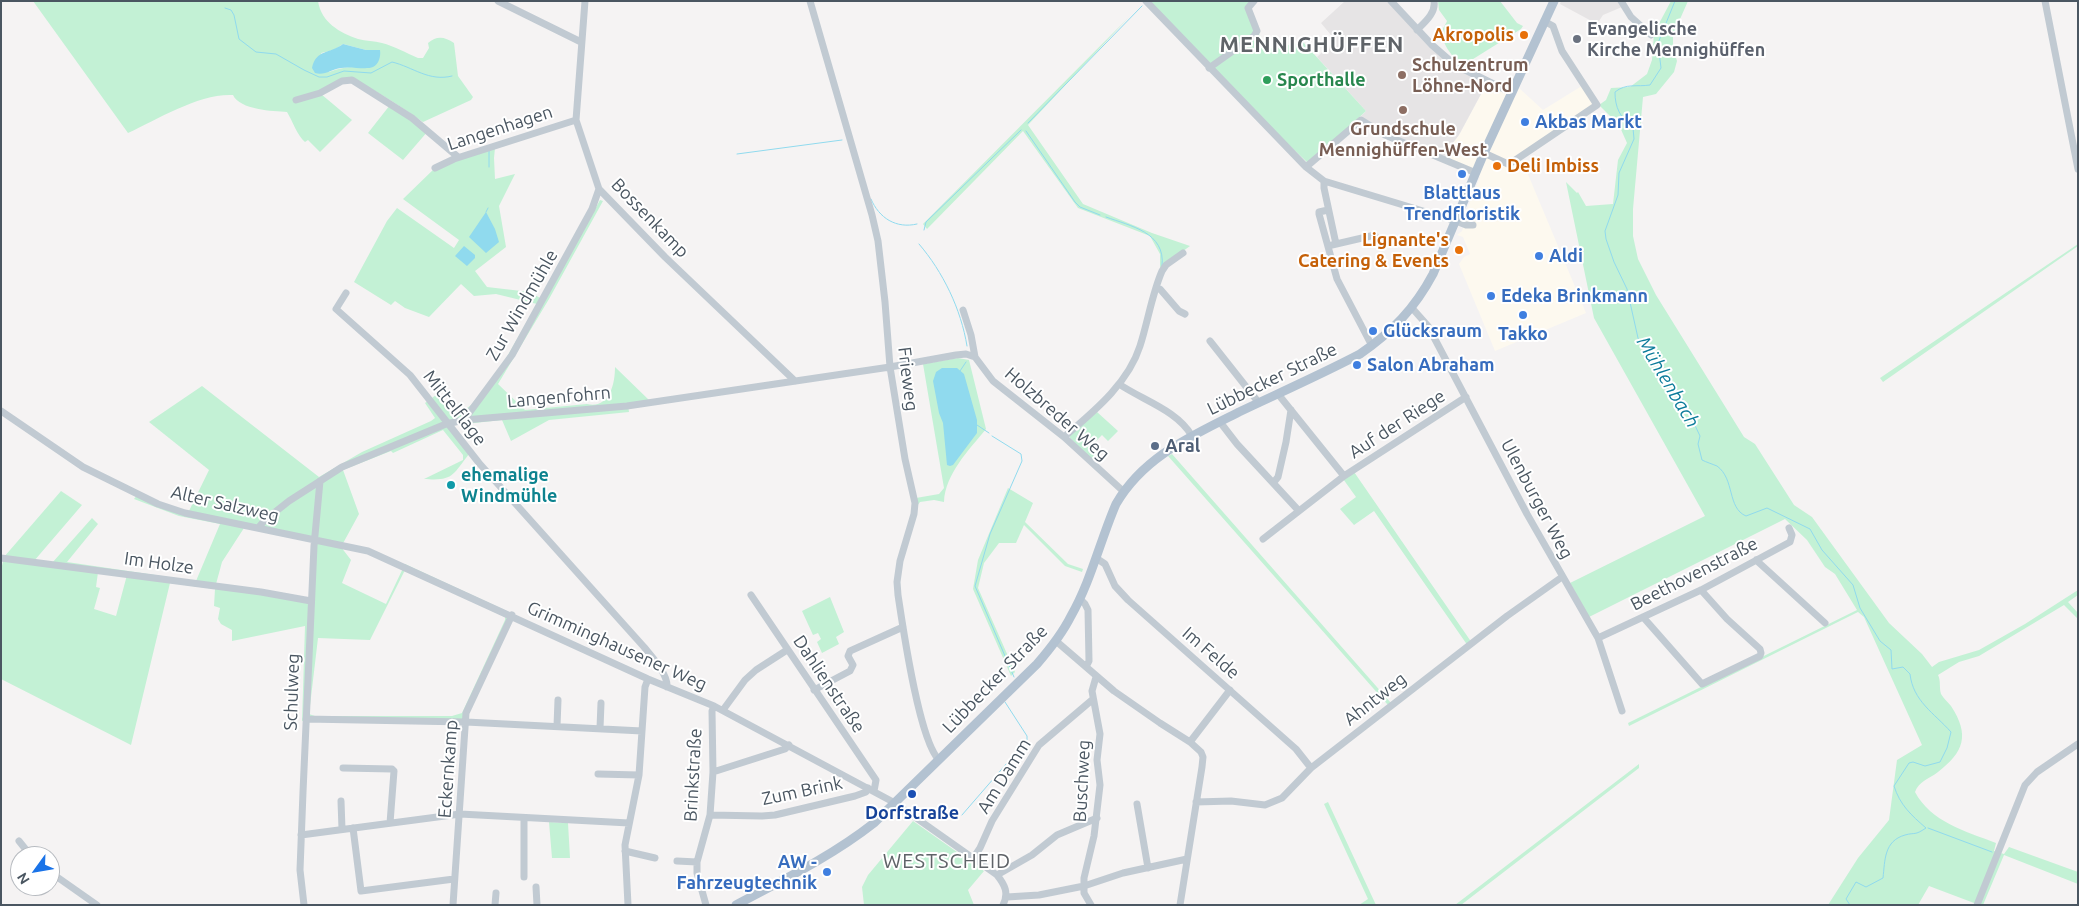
<!DOCTYPE html>
<meta charset="utf-8">
<style>
body{margin:0}
#map{position:relative;width:2079px;height:906px;overflow:hidden;background:#f5f3f3;font-family:Ubuntu,sans-serif}
canvas{display:block}
.frame{position:absolute;inset:0;border:2px solid #4a5661;pointer-events:none}
.north{position:absolute;left:10px;top:846px;width:50px;height:50px;box-sizing:border-box;background:#fff;border:1px solid #b7bbc0;border-radius:50%;rotate:238deg;font-size:14px;font-weight:700;line-height:20px;text-align:center;color:#4a5661}
.north::after{content:'';display:block;margin:auto;width:18px;height:22px;background:#1a73e8;clip-path:polygon(50% 0,100% 100%,50% 72%,0 100%)}
</style>
<div id="map">
<canvas width="2079" height="906"></canvas>
<div class="frame"></div>
<div class="north">N</div>
</div>
<script>
const g = document.querySelector('canvas').getContext('2d');
g.lineJoin = 'round';
function fillPath(path, color) { g.fillStyle = color; g.fill(path, 'evenodd'); }
function stroke(path, color, width, dash) { g.strokeStyle = color; g.lineWidth = width; g.lineCap = dash ? 'butt' : 'round'; g.setLineDash(dash || []); g.stroke(path); }
function label(font, color, halo, rows, align = 'center') {
  g.font = font + ' Ubuntu,sans-serif'; g.lineWidth = 4; g.setLineDash([]); g.textBaseline = 'middle'; g.strokeStyle = halo; g.fillStyle = color; for (const [text, x, y, turn = 0] of rows) {
    g.save(); g.translate(x, y); g.rotate((+turn || 0) * Math.PI / 180); g.textAlign = isNaN(turn) ? turn : align; if (halo) g.strokeText(text, 0, 0); g.fillText(text, 0, 0); g.restore();
  }
}
fillPath(new Path2D(`
 M1487,83L1516,96L1519,88L1543,110L1585,84L1599,105L1534,148L1522,160L1586,313L1495,351L1459,264L1464,257L1470,254L1463,237L1457,235L1462,231L1467,216L1466,212L1480,177L1447,160L1452,144L1459,135Z`), '#fdf9ef');
fillPath(new Path2D(`
 M1345,1H1390L1444,59L1487,83L1459,135L1452,144L1447,160L1385,134L1360,117L1366,111L1317,57L1335,40L1321,23Z
 M1561,1H1619L1622,7L1603,15L1597,24L1560,4Z`), '#e6e4e5');
fillPath(new Path2D(`
 M33,1H318C321,22 340,33 358,39C366,41 374,41 382,43C394,46 406,53 418,58H423L429,48L428,43C437,35 445,37 454,43L458,76L473,97L471,100L423,122C409,112 368,84 353,81C343,79 329,89 321,94L352,120L320,152L308,140L305,142C298,137 292,120 287,112C273,111 240,110 233,95C200,93 158,119 128,133ZM343,44L366,50H371L368,68C354,66 342,67 329,72L321,53L334,50Z
 M1150,1H1252L1249,4L1255,28L1269,49L1303,42L1366,111L1309,164L1243,101Z
 M1438,1H1500L1517,23L1523,26L1521,29L1462,66C1454,59 1441,43 1442,32C1442,29 1446,24 1447,21L1439,10Z
 M1671,1H1688L1673,35V48L1677,61L1674,72L1656,94L1643,97L1633,209V236L1638,259L1656,295L1744,437L1755,444L1794,505L1812,517L1889,623L1922,654L1932,667L1939,662L1979,650L2025,624L2078,590V595L2068,602L2078,613V619L2064,605L1979,656L1959,662L1938,675C1941,681 1939,687 1941,694C1944,699 1948,702 1951,706C1970,735 1964,752 1938,772C1929,779 1919,781 1915,792C1931,822 1965,831 1996,843L1994,851L2004,854L2009,847L2078,872V884L2004,855L1983,905H1974V903L1929,886L1918,905H1828L1858,858L1889,820L1897,760L1922,745L1864,617L1858,612L1629,726L1628,723L1857,610L1835,574L1825,567L1807,540L1785,519L1589,617L1570,583L1705,516L1594,318L1566,182L1577,193L1578,192L1586,206L1613,204L1618,160L1627,143L1619,125L1599,105L1606,100L1611,88L1630,87L1647,74L1652,60L1654,33Z
 M1129,17L1028,125L1083,204L1152,233L1190,246L1160,268V254L1150,236L1078,208L1023,131L927,229L923,224Z
 M390,105L428,131L403,160L368,133Z
 M495,148L494,158L495,179L515,174L499,206L506,247L475,271L487,287L530,292L540,298L561,271L600,200L603,201L549,299L498,384L525,410L587,404C609,409 615,385 615,367L650,401L628,405L629,412L549,420L511,441L502,420L447,426L469,454C452,476 453,481 424,479L463,460V455L443,430L393,453L391,451L343,470L359,514L341,547L351,560L342,583L386,604L405,564L511,613L464,725L302,721L305,626L232,641V630L221,624L218,619L220,608L214,606L215,589L170,583L131,745L1,679V570L4,557L61,491L82,505L34,561L52,563L92,518L98,524L67,562L196,581L220,524L179,516L134,499L137,495L188,513L209,470L149,422L202,386L319,477L362,452L431,421L435,418L425,403L436,395C445,409 457,418 471,405L500,369L537,304L496,294L474,296L461,284L429,317L405,308L395,301L391,305L354,282L387,221L397,208L454,248L459,240L403,199L435,168ZM244,528L312,541L309,599L216,584L222,562ZM405,570L505,617V620L462,713L452,716H315L309,714L318,638L370,640ZM98,572L127,575L116,616L94,609L100,588L96,587Z
 M2078,244V246L1883,382L1880,378Z
 M958,358L969,360L986,429C969,450 945,474 944,502L934,500L920,502L917,506L916,498L939,494L944,488L923,364Z
 M1097,412L1118,431L1108,441L1102,435L1093,444L1100,451L1094,456L1097,459L1094,462L1070,438V435Z
 M1172,454L1391,703L1388,705L1168,456Z
 M1352,469L1472,643L1468,646L1374,511L1354,525L1340,509L1356,497L1341,476Z
 M1008,488L1033,503L1025,522L1068,564L1083,569L1082,572L1065,566L1024,525L1016,543H999L984,563L978,588L1015,672L1011,676L973,589L978,560Z
 M830,597L844,632L836,637L839,644L822,653L817,642L821,639L818,633L813,635L802,611Z
 M1639,764V768L1461,905H1455Z
 M1328,802L1376,905H1359L1368,899L1324,804Z
 M913,821L984,871L968,890L974,905H864L862,887L868,875Z
 M549,822L568,823L570,858H552Z`), '#c3f1d5');
fillPath(new Path2D(`
 M343,44L366,50H380C381,56 379,64 373,67C366,70 350,66 341,68C331,69 325,76 315,73L312,68C316,49 330,54 343,44Z
 M486,212L495,229L499,242L486,253L469,237Z
 M464,246L475,255V258L467,266L455,256Z
 M942,368H957L964,374L977,420V433L953,465L950,466L947,465L943,423L939,413L933,381L936,372Z`), '#90daee');
stroke(new Path2D(`
 M1675,1L1658,43L1661,68L1650,85C1637,87 1626,83 1615,92C1615,108 1620,117 1633,128L1634,139L1619,173L1618,195L1605,231L1606,239L1614,262L1627,289L1638,338L1643,348L1664,371L1682,398L1700,436L1698,444L1702,460C1706,462 1712,464 1717,466C1735,479 1727,508 1746,516L1767,508L1810,529L1822,550L1853,585L1860,608L1880,641L1891,650L1892,669L1903,667L1910,674C1913,701 1934,713 1951,732L1947,748L1940,762L1925,766L1913,762L1909,763L1894,786C1900,805 1911,815 1926,828C1914,836 1916,832 1905,835C1884,841 1885,860 1883,878L1866,887L1856,882L1846,899L1850,905
 M225,8L231,10L234,15L239,39L256,52L276,54L304,70L319,77H327L344,71L371,73L392,62C413,67 429,82 452,76
 M1028,123L1142,6
 M1026,131L1075,202L1080,207L1100,215
 M489,151V167
 M737,154L842,140
 M871,199C879,218 896,229 917,224
 M486,212L488,208
 M1106,217C1130,226 1166,232 1162,266
 M924,230L926,222L1021,130
 M919,244C943,272 961,309 967,346
 M960,371L966,362
 M977,425L989,433
 M992,436L1021,454L1022,461L990,534L975,586L1014,677
 M962,815L1027,740V736L1005,702
 M1928,828L1992,852`), '#90daee', 1);
stroke(new Path2D(`
 M498,1L581,42
 M585,1L576,120L599,189L665,257L795,381
 M810,1L872,215L878,241L885,302L890,367L905,459L915,503L914,514L900,561L897,582L898,595C903,628 919,740 939,760
 M1146,1L1306,167L1324,181L1456,221L1466,225H1473
 M1391,1L1432,45L1455,65L1512,93
 M1621,1L1631,17L1651,35
 M2045,1L2078,169
 M1417,30C1425,22 1436,13 1434,1
 M1209,68L1254,36L1257,31L1248,8L1254,1
 M296,100L320,93L342,81L352,80L412,118L458,157
 M1484,153L1508,164L1514,161L1597,105L1562,51L1553,26L1544,21
 M1306,167L1361,120L1385,135L1476,173
 M435,168L454,159L576,120
 M1324,181V188L1336,244
 M1328,210L1319,212V214L1337,279L1372,346
 M1332,245L1375,235
 M1157,288L1160,289L1179,311L1185,314
 M346,293L336,309L410,375L479,463L644,647C652,657 668,674 667,687
 M1412,308L1428,326L1527,514L1598,638L1622,711
 M963,310L971,335L975,357L993,381L1064,437L1123,491
 M1210,341L1259,403
 M1119,384C1142,400 1177,410 1192,436
 M1278,394L1344,476
 M1,411L83,467L158,504L185,513L368,551L379,556L648,679L714,706L895,803L997,875C1005,885 1009,893 1003,905
 M464,420L512,355L592,209L599,189
 M1220,422L1237,444L1299,511
 M1064,437C1093,412 1128,384 1140,346C1148,321 1152,294 1162,271L1166,265L1183,253
 M1274,482L1278,477L1286,442L1291,410
 M258,528L265,520L289,501L342,467L446,424L464,420L627,406L890,367L956,355L966,354L975,357
 M1263,539L1344,476L1466,397
 M1,558L261,592L311,601
 M1096,558L1105,564L1115,586L1128,600L1296,749L1311,768
 M1756,560L1825,623
 M751,595L876,780L874,791
 M1080,599L1085,604L1088,610L1089,661L1086,667
 M1643,617L1702,684L1760,656L1761,653L1760,649L1727,619L1701,590
 M1598,638L1701,590L1790,542L1792,535L1789,528
 M1056,641L1114,691L1160,723L1190,742L1201,752L1203,757L1202,767L1180,905
 M814,690L850,671L853,665L848,656L850,651L903,627
 M723,710L745,680L756,670L787,650
 M306,719L466,722L642,731
 M557,726L558,700
 M600,728L601,703
 M1190,742L1230,690
 M343,768L392,769L394,771L390,823
 M713,772L785,749L789,745
 M598,774L639,775
 M341,801L342,829
 M1196,802L1231,801L1265,805L1282,798L1311,768L1507,616L1562,577
 M1137,804L1148,868
 M710,815L762,816L775,815L855,796L866,792L868,788
 M524,818V877
 M353,828L361,891L454,879
 M301,835L460,814L629,823
 M19,841L31,856
 M625,851L655,858
 M974,857L980,848L992,821L1039,745L1092,700
 M677,861L697,862
 M50,872L97,905
 M997,875L1032,855L1057,835L1097,818
 M536,887L537,905
 M1007,897L1039,895L1084,886L1123,873L1187,859
 M304,905L300,870L303,792L314,546L320,481
 M453,905L466,713L512,615
 M495,905L496,893
 M628,905L625,845L639,775L645,687L648,679
 M706,905L697,873V862L710,815L713,772L712,711L714,706
 M1091,905L1084,893V878L1094,836L1100,785L1097,760L1100,734L1092,691L1096,677
 M1977,905L2025,785L2037,772L2078,744`), '#c1cad2', 7);
stroke(new Path2D(`
 M736,905C783,880 832,856 874,823L1037,664C1050,649 1062,634 1071,616C1091,581 1100,541 1116,504C1144,456 1192,436 1239,412C1279,393 1320,375 1360,354C1392,332 1415,308 1433,274L1484,153L1554,1`), '#b3c2d1', 9);
for (const [x, y, r, color] of [
 [1524,35,5,"#e8710a"],
 [1577,39,5,"#6b7280"],
 [1402,75,5,"#8d6e63"],
 [1267,80,5,"#2e9e5b"],
 [1403,110,5,"#8d6e63"],
 [1525,122,5,"#3f7fe0"],
 [1497,166,5,"#e8710a"],
 [1462,174,5,"#3f7fe0"],
 [1459,250,5,"#e8710a"],
 [1539,256,5,"#3f7fe0"],
 [1491,296,5,"#3f7fe0"],
 [1523,315,5,"#3f7fe0"],
 [1373,331,5,"#3f7fe0"],
 [1357,365,5,"#3f7fe0"],
 [1155,446,5,"#5c6f8a"],
 [451,485,5,"#0f9aa8"],
 [912,794,5,"#1a4fb4"],
 [827,872,5,"#3f7fe0"]
]) { const dot = new Path2D(); dot.arc(x, y, r, 0, 2 * Math.PI); g.fillStyle = color; g.fill(dot); stroke(dot, '#fff', 2); }
label('bold 18px', '#5b616d', '#fff', [
 ["Evangelische",1587,29],
 ["Kirche Mennighüffen",1587,50]
], 'left');
label('bold 18px', '#c56008', '#fff', [
 ["Akropolis",1514,35],
 ["Deli Imbiss",1507,166,"left"],
 ["Lignante's",1449,240],
 ["Catering & Events",1449,261]
], 'right');
label('bold 18px', '#785e54', '#fff', [
 ["Schulzentrum",1412,65],
 ["Löhne-Nord",1412,86],
 ["Grundschule",1403,129,"center"],
 ["Mennighüffen-West",1403,150,"center"]
], 'left');
label('bold 18px', '#27864d', '#fff', [
 ["Sporthalle",1277,80]
], 'left');
label('bold 18px', '#366cbe', '#fff', [
 ["Akbas Markt",1535,122],
 ["Blattlaus",1462,193,"center"],
 ["Trendfloristik",1462,214,"center"],
 ["Aldi",1549,256],
 ["Edeka Brinkmann",1501,296],
 ["Glücksraum",1383,331],
 ["Takko",1523,334,"center"],
 ["Salon Abraham",1367,365],
 ["AW -",817,862,"right"],
 ["Fahrzeugtechnik",817,883,"right"]
], 'left');
label('18px', '#4a5661', '#fff', [
 ["Langenhagen",500,128,-18],
 ["Bossenkamp",650,218,46],
 ["Zur Windmühle",522,305,-60],
 ["Frieweg",908,379,83],
 ["Lübbecker Straße",1272,379,-26],
 ["Langenfohrn",559,397,-5],
 ["Mittelflage",455,408,52],
 ["Holzbreder Weg",1057,414,41],
 ["Auf der Riege",1397,424,-33],
 ["Ulenburger Weg",1537,499,62],
 ["Alter Salzweg",225,504,13],
 ["Im Holze",159,563,8],
 ["Beethovenstraße",1694,574,-27],
 ["Grimminghausener Weg",617,646,24],
 ["Im Felde",1211,653,41],
 ["Lübbecker Straße",995,679,-46],
 ["Dahlienstraße",829,684,56],
 ["Schulweg",292,692,-88],
 ["Ahntweg",1375,699,-38],
 ["Eckernkamp",448,769,-86],
 ["Brinkstraße",693,775,-87],
 ["Am Damm",1004,776,-58],
 ["Buschweg",1082,781,-87],
 ["Zum Brink",802,791,-12]
]);
label('bold 18px', '#4e5e75', '#fff', [
 ["Aral",1165,446]
], 'left');
label('bold 18px', '#0d838f', '#fff', [
 ["ehemalige",461,475],
 ["Windmühle",461,496]
], 'left');
label('bold 18px', '#164399', '#fff', [
 ["Dorfstraße",912,813]
]);
label('italic 19px', '#0c7c9b', '#fff', [
 ["Mühlenbach",1668,382,59]
]);
g.letterSpacing = '1px';
label('20px', '#5f6368', '#fff', [
 ["WESTSCHEID",947,861]
]);
g.letterSpacing = '0px';
g.letterSpacing = '1px';
label('bold 22px', '#5f6368', '#fff', [
 ["MENNIGHÜFFEN",1312,45]
]);
g.letterSpacing = '0px';
</script>
